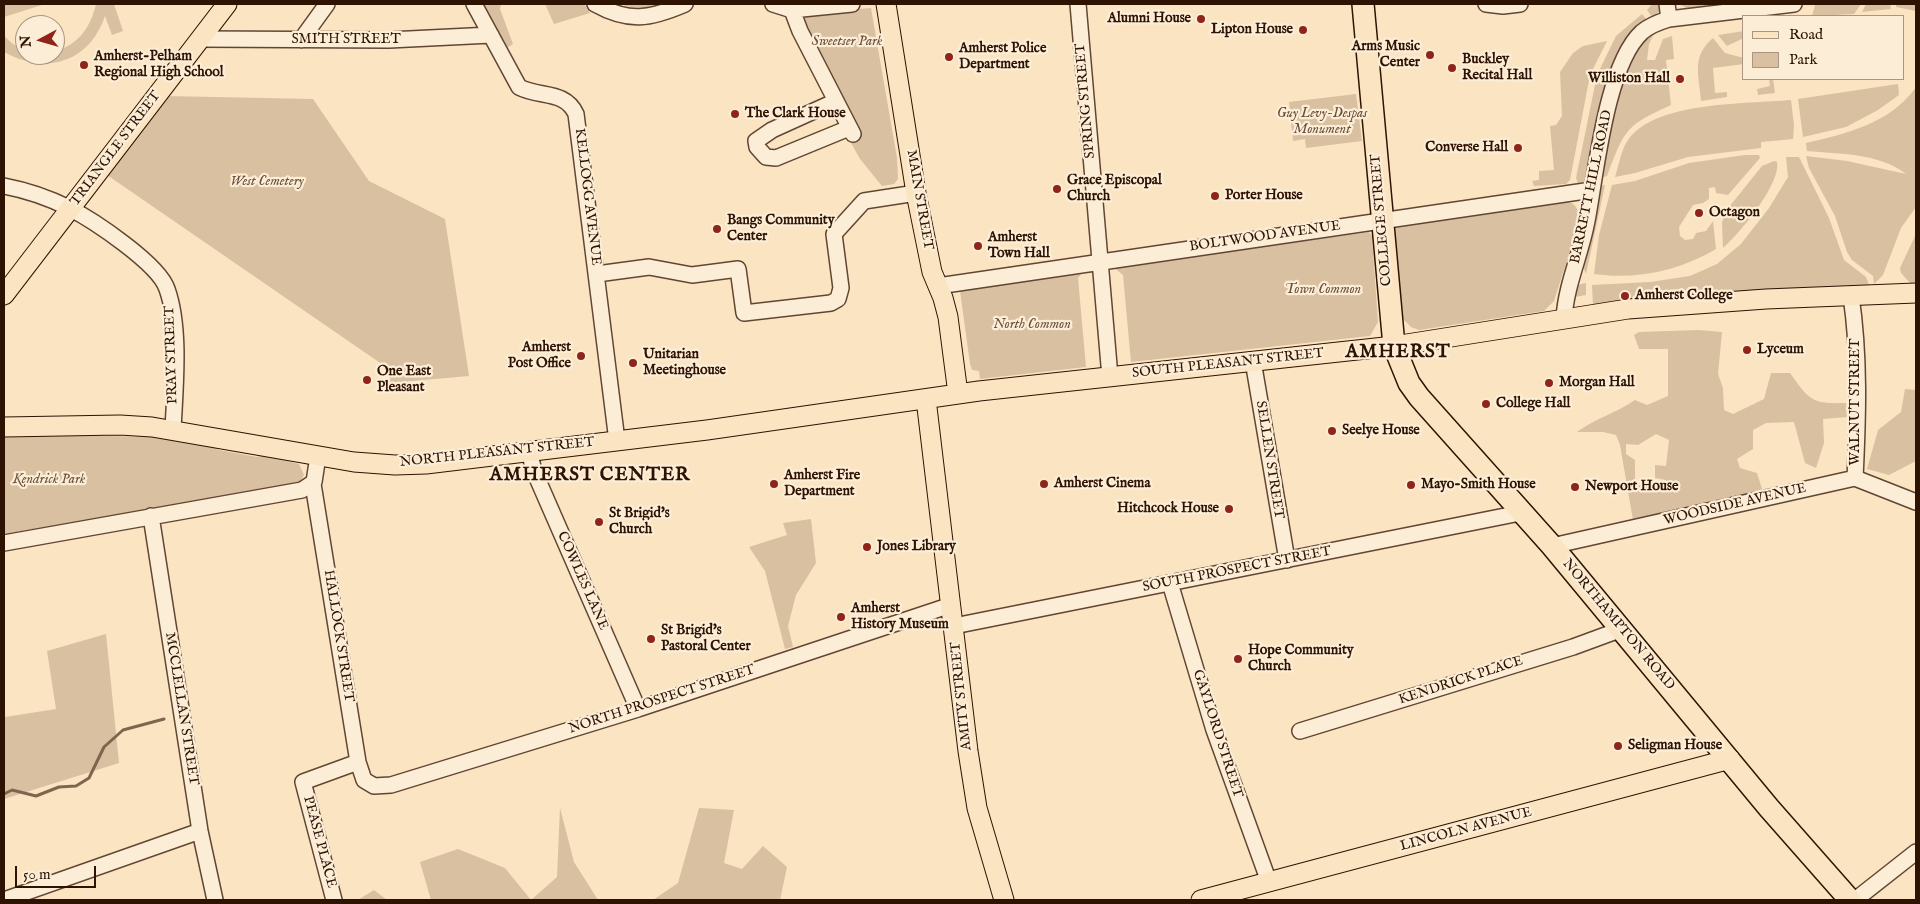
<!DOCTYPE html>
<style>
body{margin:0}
#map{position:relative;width:1920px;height:904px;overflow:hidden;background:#fbe4c2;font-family:"IM FELL English",serif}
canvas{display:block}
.frame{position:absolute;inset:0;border:5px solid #2e1202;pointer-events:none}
.legend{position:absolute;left:1742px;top:15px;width:162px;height:65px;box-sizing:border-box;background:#fcedd7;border:1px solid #aa9582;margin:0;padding:6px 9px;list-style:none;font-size:15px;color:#2e1202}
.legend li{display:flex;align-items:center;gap:10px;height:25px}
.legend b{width:25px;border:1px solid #aa9582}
.north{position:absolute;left:15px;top:15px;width:50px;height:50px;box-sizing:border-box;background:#fcedd7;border:1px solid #aa9582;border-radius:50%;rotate:264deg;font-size:14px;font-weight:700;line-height:20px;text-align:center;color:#2e1202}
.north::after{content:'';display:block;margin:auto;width:18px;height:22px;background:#8f2418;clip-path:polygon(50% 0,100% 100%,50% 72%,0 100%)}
.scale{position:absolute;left:15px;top:866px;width:81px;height:22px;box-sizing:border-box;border:2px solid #2e1202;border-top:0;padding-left:6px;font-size:15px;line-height:18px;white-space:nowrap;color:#2e1202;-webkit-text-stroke:4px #fcedd7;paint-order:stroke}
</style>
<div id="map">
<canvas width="1920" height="904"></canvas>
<div class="frame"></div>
<ul class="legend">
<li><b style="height:6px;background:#fbe4c2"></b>Road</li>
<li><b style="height:14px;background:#d8c0a1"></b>Park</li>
</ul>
<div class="north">N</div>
<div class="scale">50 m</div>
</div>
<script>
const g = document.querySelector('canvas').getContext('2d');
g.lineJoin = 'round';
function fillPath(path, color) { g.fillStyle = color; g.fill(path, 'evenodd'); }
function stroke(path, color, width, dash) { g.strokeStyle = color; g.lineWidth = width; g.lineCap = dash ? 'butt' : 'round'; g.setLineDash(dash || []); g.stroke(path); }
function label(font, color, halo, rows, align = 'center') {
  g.font = font + ' "IM FELL English",serif'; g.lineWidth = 4.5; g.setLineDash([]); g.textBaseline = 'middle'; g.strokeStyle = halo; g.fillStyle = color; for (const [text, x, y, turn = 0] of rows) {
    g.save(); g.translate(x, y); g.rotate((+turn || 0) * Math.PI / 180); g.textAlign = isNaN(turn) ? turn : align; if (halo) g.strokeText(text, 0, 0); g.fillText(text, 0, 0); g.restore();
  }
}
fillPath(new Path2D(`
 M4,4H45L4,17Z
 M96,4H114L123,31L112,35L105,16C89,63 46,75 4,52V36L13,44L25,50V55H55V51C79,45 91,26 96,4Z
 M482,4H501L500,9L513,44L507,48Z
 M545,4H584L590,13L554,24Z
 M621,4H659C646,9 633,9 621,4Z
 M1652,4H1663L1662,10L1652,17L1647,10Z
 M1679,4H1762L1690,10Z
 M1824,4H1861L1854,14L1812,16L1815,5Z
 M1866,4H1890L1891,9L1862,12Z
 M1896,4H1916V11L1896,7Z
 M871,8L897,158L898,179L894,184L882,186L860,159L850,141L859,136L803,26V18L808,13Z
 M1642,14L1647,20C1601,54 1596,128 1586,181L1578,183L1576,178L1597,75L1616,36Z
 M1656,30L1649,44L1647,60H1655L1663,39L1672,36L1674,59L1666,60L1671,105C1625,126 1625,129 1607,176L1600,178C1606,140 1620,49 1656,30Z
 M1744,31V38L1727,46L1718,35Z
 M1713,38L1725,53L1744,58V64L1713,68L1715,93L1727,92V97L1701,101C1699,74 1691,57 1713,38Z
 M1607,41L1590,75L1570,180L1566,184L1534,186L1532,181L1539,180V171L1554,170L1550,126L1556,125L1562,116L1560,72L1573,53L1583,46Z
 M1769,79H1773L1775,93L1758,95L1757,89L1770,86Z
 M1898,84L1899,95L1878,110L1846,127L1803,137L1798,99Z
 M1916,87V207L1901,228L1883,275L1874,284L1873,276L1852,260L1847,252L1835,216L1809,168L1806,156L1847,161L1906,174C1879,153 1840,154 1807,151L1806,143C1846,134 1891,123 1916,87Z
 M1356,94L1362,141L1306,148L1305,139L1293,141L1289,102Z
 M166,96L313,99L369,181L445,219L469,376L390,383L389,369L107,175Z
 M1791,100L1794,125L1793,139L1761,142V148L1688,157L1635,173L1615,177C1619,165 1621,150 1628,140C1655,101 1747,104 1791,100Z
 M1745,155H1759L1760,158L1728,195L1716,193L1715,187L1709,188V199L1703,203L1693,205L1679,227L1680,236L1685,240L1693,239L1696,233L1706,231L1713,221L1716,249C1679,271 1636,280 1594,274L1599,235L1612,185L1635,181L1689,163Z
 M1786,157H1799L1829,218L1844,260L1866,277L1869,285L1593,306L1592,285L1650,282L1690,276L1717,264L1741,244L1769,208L1788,177Z
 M1774,161L1777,162C1781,184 1740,233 1723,248L1722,223L1725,212L1762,166Z
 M1605,185L1586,274L1583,266L1599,186Z
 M1566,202C1576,202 1578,210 1580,219L1554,301L1544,311L1419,330L1411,327L1399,315L1392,228Z
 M1369,232L1372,236L1378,322L1370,336L1131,362L1123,275L1113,267Z
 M1916,234V284H1911L1901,273L1900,268Z
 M1085,270L1078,278L1086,367L980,379L979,371L972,370L970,364L960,291L967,286Z
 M1586,283V295L1574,297C1574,288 1577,284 1586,283Z
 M1699,330L1722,332L1718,374L1723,388L1724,410L1733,414L1764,399L1771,373H1790C1810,401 1812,404 1846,403L1847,417L1823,419L1824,443L1816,468L1805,463L1794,422L1766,423L1753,430V449L1737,459L1740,468L1757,473L1764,495L1692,512L1633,520L1620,445L1616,435L1603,432H1577C1597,417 1615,414 1635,400L1647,405L1668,396V349H1639L1634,335L1639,332ZM1656,434L1669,440L1666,466L1655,465V478L1666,480L1662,492L1635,484V460L1626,454V444L1638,445Z
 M1905,389L1916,390V461L1889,475L1867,469L1878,430L1901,412Z
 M50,435L164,437L210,445L219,450L257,457L265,455L299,464L304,475L300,482L290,486L4,534V437Z
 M811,519L816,563L796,595L788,626L793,647L785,649L765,571L749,547L787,535L783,523Z
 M106,634L119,763L4,799V710L5,717L56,709L47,651Z
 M560,808L574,862L598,900H431L420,862L458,849L505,868L531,900L557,877Z
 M699,808L734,810L724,863L742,869L763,846L787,867L780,900H653L678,883Z
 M374,890L387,900H358Z`), '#d8c0a1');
stroke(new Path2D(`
 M4,794L12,790L36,796L59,787L76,786L89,778L104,747L123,730L164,719`), '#7f654e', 3);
const minor = new Path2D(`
 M474,4L519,87C540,98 565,90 576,114L617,441
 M595,4C629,23 650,19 685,4
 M773,4L792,10L800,31L853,134
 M1078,4L1110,377
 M1486,4L1503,6L1520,4
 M1667,4L1669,19L1794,4
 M792,10L852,4
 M201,39L389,40L491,35
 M301,40L327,4
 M836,101L772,130L756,141L757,147L766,157L776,158L849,128
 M4,186C25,190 49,198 69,208C93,220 159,264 167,289C181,328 175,388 173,429
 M597,274L649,267L692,275L738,269L744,313L831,303L838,299L841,288L834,234L864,201L916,193
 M938,286L1592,190
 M1851,296C1860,357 1858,417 1855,478
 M1564,318C1566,285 1581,254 1587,221C1596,174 1606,65 1642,32C1650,25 1659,22 1669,19
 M1253,361L1287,560
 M529,451L534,471L638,709
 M313,484L358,762L364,780L374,786L391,785L638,709L951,605
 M151,516L200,831L215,900
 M4,543L302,490L314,482L318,456
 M1552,546L1855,478L1916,502
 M1170,583L1214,730L1269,882
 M954,626L1520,513
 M1300,731L1573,647L1622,629
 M4,900L200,831
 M334,900L303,782L358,762
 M1855,900L1916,852`);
const major = new Path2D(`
 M886,4L916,193L932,272L943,298L948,317L958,394
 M4,295L227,4
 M926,399L968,751L977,808L1004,900
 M4,427L120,425L152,427L354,462L395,465L426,464L707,430L979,391L1394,346L1628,309L1766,299L1916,293
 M1201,900L1730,759`);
const highway = new Path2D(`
 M1363,4L1394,346L1409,383L1419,397L1552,546L1769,808L1850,900`);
stroke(minor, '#614632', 18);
stroke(major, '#2e1202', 21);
stroke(highway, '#2e1202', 24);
stroke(minor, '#fcedd7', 15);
stroke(major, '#fbe4c2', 19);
stroke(highway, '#fbe4c2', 21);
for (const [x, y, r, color] of [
 [1201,19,5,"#8f2418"],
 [1303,30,5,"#8f2418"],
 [1430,55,5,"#8f2418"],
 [949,57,5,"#8f2418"],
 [84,65,5,"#8f2418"],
 [1452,68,5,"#8f2418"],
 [1680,79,5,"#8f2418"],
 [735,114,5,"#8f2418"],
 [1518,148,5,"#8f2418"],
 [1057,189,5,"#8f2418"],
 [1215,196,5,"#8f2418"],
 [1699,213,5,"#8f2418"],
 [717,229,5,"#8f2418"],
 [978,246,5,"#8f2418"],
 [1625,296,5,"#8f2418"],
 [1747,350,5,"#8f2418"],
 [581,356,5,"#8f2418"],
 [633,363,5,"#8f2418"],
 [367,380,5,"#8f2418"],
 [1549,383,5,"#8f2418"],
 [1486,404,5,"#8f2418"],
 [1332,431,5,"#8f2418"],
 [774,484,5,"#8f2418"],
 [1044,484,5,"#8f2418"],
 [1411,485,5,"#8f2418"],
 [1575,487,5,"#8f2418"],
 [1229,509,5,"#8f2418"],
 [599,522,5,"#8f2418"],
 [867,547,5,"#8f2418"],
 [841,617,5,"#8f2418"],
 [651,639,5,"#8f2418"],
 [1238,659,5,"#8f2418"],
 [1618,746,5,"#8f2418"]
]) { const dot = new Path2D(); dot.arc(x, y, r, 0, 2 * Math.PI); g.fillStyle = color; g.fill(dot); stroke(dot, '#fcedd7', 2); }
label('bold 14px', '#2e1202', '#fcedd7', [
 ["Alumni House",1191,19,"right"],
 ["Lipton House",1293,30,"right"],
 ["Arms Music",1420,47,"right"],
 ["Center",1420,63,"right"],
 ["Amherst Police",959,49],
 ["Department",959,65],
 ["Amherst-Pelham",94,57],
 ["Regional High School",94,73],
 ["Buckley",1462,60],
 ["Recital Hall",1462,76],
 ["Williston Hall",1670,79,"right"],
 ["The Clark House",745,114],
 ["Converse Hall",1508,148,"right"],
 ["Grace Episcopal",1067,181],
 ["Church",1067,197],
 ["Porter House",1225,196],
 ["Octagon",1709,213],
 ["Bangs Community",727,221],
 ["Center",727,237],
 ["Amherst",988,238],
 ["Town Hall",988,254],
 ["Amherst College",1635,296],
 ["Amherst",571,348,"right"],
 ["Post Office",571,364,"right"],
 ["Lyceum",1757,350],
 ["Unitarian",643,355],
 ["Meetinghouse",643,371],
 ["One East",377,372],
 ["Pleasant",377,388],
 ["Morgan Hall",1559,383],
 ["College Hall",1496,404],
 ["Seelye House",1342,431],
 ["Amherst Fire",784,476],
 ["Department",784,492],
 ["Amherst Cinema",1054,484],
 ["Mayo-Smith House",1421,485],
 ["Newport House",1585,487],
 ["Hitchcock House",1219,509,"right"],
 ["St Brigid's",609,514],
 ["Church",609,530],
 ["Jones Library",877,547],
 ["Amherst",851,609],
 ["History Museum",851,625],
 ["St Brigid's",661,631],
 ["Pastoral Center",661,647],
 ["Hope Community",1248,651],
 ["Church",1248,667],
 ["Seligman House",1628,746]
], 'left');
label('14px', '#2e1202', '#fcedd7', [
 ["SMITH STREET",346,40],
 ["SPRING STREET",1086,101,-95],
 ["TRIANGLE STREET",116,149,-53],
 ["BARRETT HILL ROAD",1592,187,-78],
 ["KELLOGG AVENUE",587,197,83],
 ["MAIN STREET",919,200,80],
 ["COLLEGE STREET",1382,220,-95],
 ["BOLTWOOD AVENUE",1265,237,-8],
 ["PRAY STREET",172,355,-92],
 ["SOUTH PLEASANT STREET",1228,364,-6],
 ["WALNUT STREET",1856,402,-90],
 ["NORTH PLEASANT STREET",497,453,-6],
 ["SELLEN STREET",1269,460,81],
 ["WOODSIDE AVENUE",1735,505,-13],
 ["SOUTH PROSPECT STREET",1237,570,-11],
 ["COWLES LANE",582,581,66],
 ["NORTHAMPTON ROAD",1618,625,50],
 ["HALLOCK STREET",338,636,81],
 ["KENDRICK PLACE",1461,681,-18],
 ["AMITY STREET",962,696,-96],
 ["NORTH PROSPECT STREET",662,700,-18],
 ["MCCLELLAN STREET",181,709,81],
 ["GAYLORD STREET",1217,734,72],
 ["LINCOLN AVENUE",1466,830,-15],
 ["PEASE PLACE",319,842,75]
]);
label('italic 14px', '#6a4f3a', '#fcedd7', [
 ["Sweetser Park",847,42],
 ["Guy Levy-Despas",1322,114],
 ["Monument",1322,130],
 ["West Cemetery",267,182],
 ["Town Common",1323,290],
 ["North Common",1032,325],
 ["Kendrick Park",49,480]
]);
g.letterSpacing = '1px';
label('bold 19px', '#2e1202', '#fcedd7', [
 ["AMHERST",1398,353],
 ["AMHERST CENTER",590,476]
]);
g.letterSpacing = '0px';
</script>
